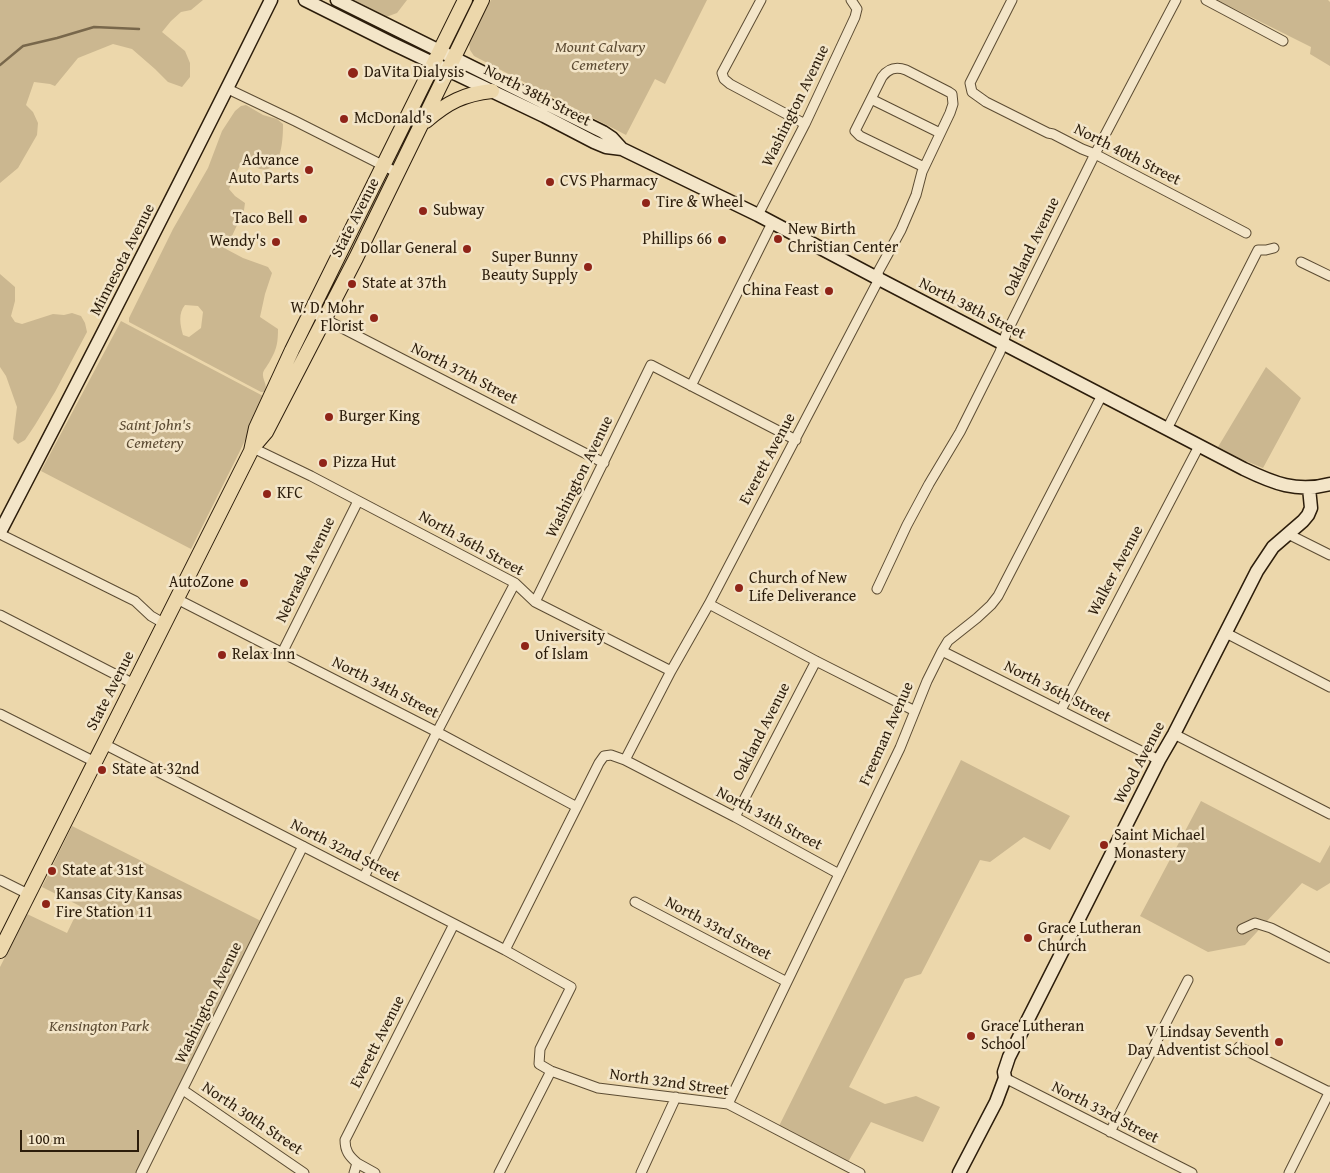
<!DOCTYPE html>
<style>
body{margin:0}
#map{position:relative;width:1330px;height:1173px;overflow:hidden;background:#ecd7ab;font-family:"Gentium Book Plus",serif}
canvas{display:block}
.scale{position:absolute;left:20px;top:1130px;width:119px;height:22px;box-sizing:border-box;border:2px solid #2c1d0b;border-top:0;padding-left:6px;font-size:15px;line-height:18px;white-space:nowrap;color:#2c1d0b;-webkit-text-stroke:4px #f3e5c8;paint-order:stroke}
</style>
<div id="map">
<canvas width="1330" height="1173"></canvas>
<div class="scale">100 m</div>
</div>
<script>
const g = document.querySelector('canvas').getContext('2d');
g.lineJoin = 'round';
function fillPath(path, color) { g.fillStyle = color; g.fill(path, 'evenodd'); }
function stroke(path, color, width, dash) { g.strokeStyle = color; g.lineWidth = width; g.lineCap = dash ? 'butt' : 'round'; g.setLineDash(dash || []); g.stroke(path); }
function label(font, color, halo, rows, align = 'center') {
  g.font = font + ' "Gentium Book Plus",serif'; g.lineWidth = 5; g.setLineDash([]); g.textBaseline = 'middle'; g.strokeStyle = halo; g.fillStyle = color; for (const [text, x, y, turn = 0] of rows) {
    g.save(); g.translate(x, y); g.rotate((+turn || 0) * Math.PI / 180); g.textAlign = isNaN(turn) ? turn : align; if (halo) g.strokeText(text, 0, 0); g.fillText(text, 0, 0); g.restore();
  }
}
fillPath(new Path2D(`
 M0,0H203L191,10L181,12L171,21L162,32L185,51L190,63V77L182,87L168,82L155,69L132,49L113,44L78,58L55,86L50,84L34,82L26,105L33,112L38,123L37,135L18,168L0,183Z
 M350,0H407L397,13L386,17Z
 M491,0H707L665,84L655,79L626,135L474,56L470,50L469,43Z
 M1217,0H1328L1330,2V66L1310,54L1311,47Z
 M246,105L263,115L277,119L283,124C283,139 282,174 260,169C253,167 249,162 241,163L229,189L235,196L245,203L244,210L226,249L243,258L268,267L272,273L265,294L260,317L278,329C278,341 277,349 271,359C269,364 264,369 263,373C262,380 268,384 265,392H261L129,322V318L173,229L208,168L222,131L235,111L241,106ZM185,305L198,306L203,312L201,328L189,337L183,335C180,325 178,313 185,305Z
 M0,274L15,287V301L11,316L15,322L22,324L53,314L64,315L72,313L81,316L85,323L87,332L55,392L35,425L25,440L18,444L13,439L17,407L6,376L0,367Z
 M121,321L265,397L239,453L191,549L41,471Z
 M1266,367L1301,398L1263,468L1241,459L1218,447Z
 M961,760L1070,816L1050,850L1024,837L990,862L980,860L921,974L905,979L849,1087L885,1104L916,1096L940,1107L923,1142L871,1122L848,1162L779,1126Z
 M1201,801L1320,863L1330,845V883L1317,891L1302,883L1245,945L1208,952L1140,916Z
 M72,826L261,921L137,1173H0V967L27,914L67,933L80,906L42,887Z`), '#cbb790');
stroke(new Path2D(`
 M0,65L23,46L57,38L94,27L139,29`), '#78674b', 2.5);
const street = new Path2D(`
 M761,0L722,73L724,79L730,84L805,124
 M1012,0L970,83L972,92L986,102L1048,133L1053,134L1082,149L1095,154L1246,233
 M1206,0L1283,41
 M228,89L295,121L398,173
 M871,99L940,133
 M758,215L805,124L855,17L857,9L851,0
 M1301,262L1330,276
 M311,312L604,463
 M691,386L772,223
 M1167,429L1258,250H1266L1274,248
 M253,448L311,476L515,583L535,602L671,671
 M0,534L135,601L151,616L165,624
 M1288,534L1330,555
 M877,589L907,525L929,484L960,432L1000,352L1006,334L1095,154L1176,0
 M177,599L437,732L577,807
 M535,602L651,365L796,440
 M709,604L816,661L915,711
 M0,615L134,684
 M1226,633L1330,687
 M942,651L1159,760
 M282,653L358,501
 M1061,710L1199,446
 M0,714L95,762
 M1174,734L1330,814
 M104,744L505,950L571,987L540,1049L539,1064L551,1071L598,1088L728,1104L860,1173
 M625,760L671,671L709,604L879,279L878,272L901,230L916,195L922,172L950,113L953,104L952,94L949,92L906,70C895,66 888,69 882,77L855,131L860,136L924,167
 M735,817L816,661
 M364,877L437,732L515,583
 M0,880L28,894
 M635,902L787,982
 M1242,929L1255,923L1271,928L1330,958
 M505,950L599,763L604,756L611,755L625,760L735,817L839,874
 M1239,1047L1329,1092
 M1005,1078L1192,1173
 M183,1090L304,1173
 M728,1104L900,748L927,681L942,651L948,641L977,618L991,605L998,596L1102,395
 M1110,1132L1188,980
 M357,1163L375,1173
 M141,1173L303,846
 M354,1173L357,1163C349,1156 345,1151 345,1140L454,924
 M499,1173L551,1071
 M641,1173L676,1097
 M1289,1173L1330,1091`);
const secondary = new Path2D(`
 M305,0L391,43L544,116L594,142L606,147L622,149L758,215L879,279L1244,469C1273,483 1297,493 1330,484
 M337,0L603,132L612,138L622,149
 M0,532C92,355 183,178 271,0
 M959,1173L996,1102L1005,1078L1004,1072L1009,1057L1159,760L1174,734L1257,571L1273,547L1303,521L1308,515L1311,508L1309,488`);
const primary = new Path2D(`
 M426,121C448,102 464,94 492,91
 M254,446L266,432L356,258L482,0
 M0,951L251,451L256,428L292,350L465,0`);
stroke(street, '#5c4c33', 11);
stroke(secondary, '#2c1d0b', 15);
stroke(primary, '#2c1d0b', 16);
stroke(street, '#f3e5c8', 9);
stroke(secondary, '#f3e5c8', 12);
stroke(primary, '#ecd7ab', 14);
for (const [x, y, r, color] of [
 [353,73,6,"#8f2418"],
 [344,119,5,"#8f2418"],
 [309,170,5,"#8f2418"],
 [550,182,5,"#8f2418"],
 [646,203,5,"#8f2418"],
 [423,211,5,"#8f2418"],
 [303,219,5,"#8f2418"],
 [778,239,5,"#8f2418"],
 [722,240,5,"#8f2418"],
 [276,242,5,"#8f2418"],
 [467,249,5,"#8f2418"],
 [588,267,5,"#8f2418"],
 [352,284,5,"#8f2418"],
 [829,291,5,"#8f2418"],
 [374,318,5,"#8f2418"],
 [329,417,5,"#8f2418"],
 [323,463,5,"#8f2418"],
 [267,494,5,"#8f2418"],
 [244,583,5,"#8f2418"],
 [739,588,5,"#8f2418"],
 [525,646,5,"#8f2418"],
 [222,655,5,"#8f2418"],
 [102,770,5,"#8f2418"],
 [1104,845,5,"#8f2418"],
 [52,871,5,"#8f2418"],
 [46,904,5,"#8f2418"],
 [1028,938,5,"#8f2418"],
 [971,1036,5,"#8f2418"],
 [1279,1042,5,"#8f2418"]
]) { const dot = new Path2D(); dot.arc(x, y, r, 0, 2 * Math.PI); g.fillStyle = color; g.fill(dot); stroke(dot, '#f3e5c8', 2); }
label('italic 16px', '#5c4b33', '#f3e5c8', [
 ["Mount Calvary",600,48],
 ["Cemetery",600,66],
 ["Saint John's",155,426],
 ["Cemetery",155,444],
 ["Kensington Park",99,1027]
]);
label('16px', '#2c1d0b', '#f3e5c8', [
 ["DaVita Dialysis",364,73],
 ["McDonald's",354,119],
 ["Advance",299,161,"right"],
 ["Auto Parts",299,179,"right"],
 ["CVS Pharmacy",560,182],
 ["Tire & Wheel",656,203],
 ["Subway",433,211],
 ["Taco Bell",293,219,"right"],
 ["New Birth",788,230],
 ["Christian Center",788,248],
 ["Phillips 66",712,240,"right"],
 ["Wendy's",266,242,"right"],
 ["Dollar General",457,249,"right"],
 ["Super Bunny",578,258,"right"],
 ["Beauty Supply",578,276,"right"],
 ["State at 37th",362,284],
 ["China Feast",819,291,"right"],
 ["W. D. Mohr",364,309,"right"],
 ["Florist",364,327,"right"],
 ["Burger King",339,417],
 ["Pizza Hut",333,463],
 ["KFC",277,494],
 ["Church of New",749,579],
 ["Life Deliverance",749,597],
 ["AutoZone",234,583,"right"],
 ["University",535,637],
 ["of Islam",535,655],
 ["Relax Inn",232,655],
 ["State at 32nd",112,770],
 ["Saint Michael",1114,836],
 ["Monastery",1114,854],
 ["State at 31st",62,871],
 ["Kansas City Kansas",56,895],
 ["Fire Station 11",56,913],
 ["Grace Lutheran",1038,929],
 ["Church",1038,947],
 ["Grace Lutheran",981,1027],
 ["School",981,1045],
 ["V Lindsay Seventh",1269,1033,"right"],
 ["Day Adventist School",1269,1051,"right"]
], 'left');
label('16px', '#2c1d0b', '#f3e5c8', [
 ["North 38th Street",537,96,27],
 ["Washington Avenue",796,106,-64],
 ["North 40th Street",1127,155,27],
 ["State Avenue",356,218,-63],
 ["Oakland Avenue",1032,247,-64],
 ["Minnesota Avenue",123,260,-63],
 ["North 38th Street",972,309,27],
 ["North 37th Street",464,374,27],
 ["Everett Avenue",768,459,-62],
 ["Washington Avenue",580,477,-64],
 ["North 36th Street",471,544,29],
 ["Nebraska Avenue",306,570,-64],
 ["Walker Avenue",1116,571,-62],
 ["North 34th Street",385,688,27],
 ["State Avenue",111,691,-63],
 ["North 36th Street",1057,692,27],
 ["Oakland Avenue",762,732,-63],
 ["Freeman Avenue",887,734,-66],
 ["Wood Avenue",1140,763,-62],
 ["North 34th Street",769,819,28],
 ["North 32nd Street",345,851,27],
 ["North 33rd Street",718,929,28],
 ["Washington Avenue",209,1003,-64],
 ["Everett Avenue",378,1042,-63],
 ["North 32nd Street",669,1083,8],
 ["North 33rd Street",1105,1113,27],
 ["North 30th Street",252,1119,34]
]);
</script>
